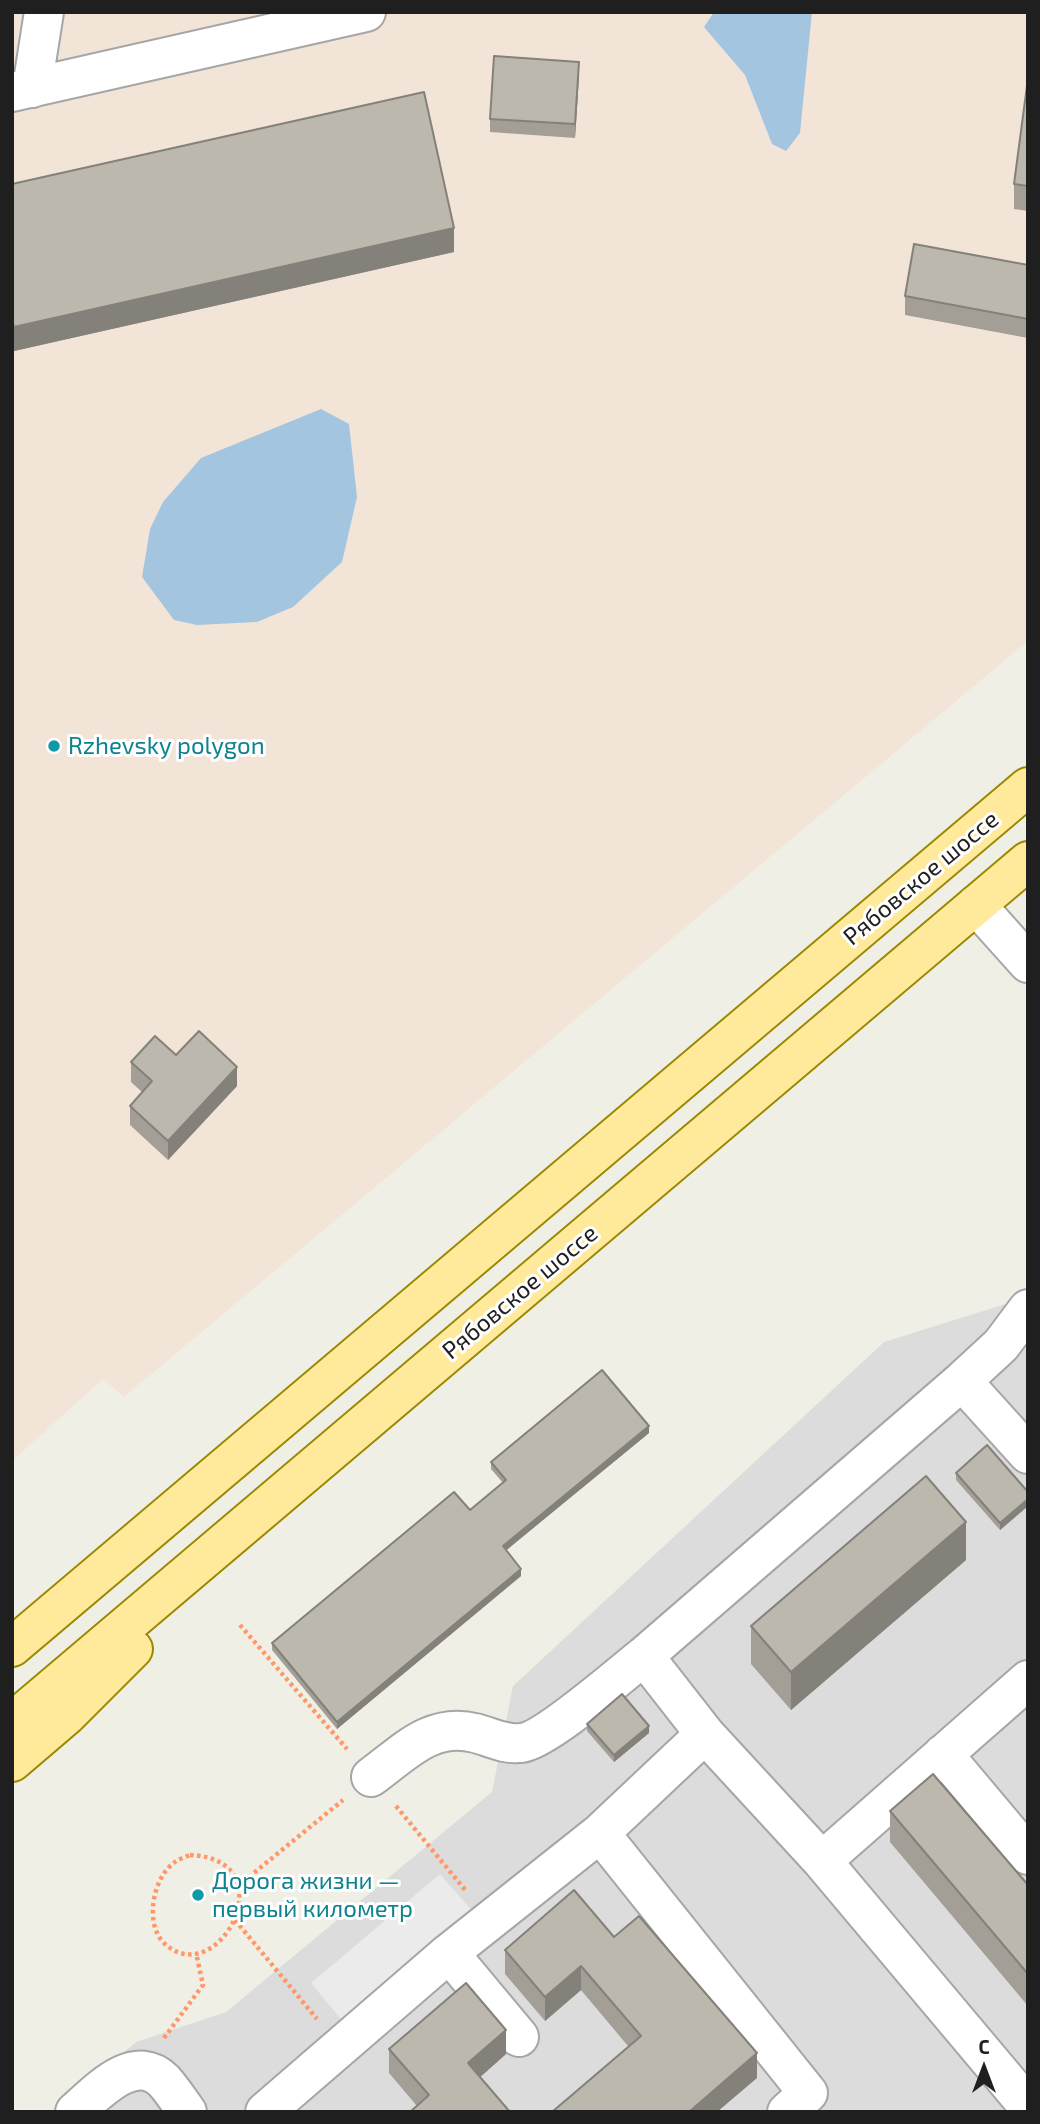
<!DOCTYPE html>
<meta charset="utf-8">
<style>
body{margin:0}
#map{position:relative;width:1040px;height:2124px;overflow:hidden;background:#f0efe5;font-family:"Exo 2",sans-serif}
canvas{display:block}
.frame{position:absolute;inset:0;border:14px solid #1f1f1f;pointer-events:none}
.north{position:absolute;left:949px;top:2033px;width:70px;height:70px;-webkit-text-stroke:5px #fff;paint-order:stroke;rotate:0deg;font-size:19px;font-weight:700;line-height:28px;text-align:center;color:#1f1f1f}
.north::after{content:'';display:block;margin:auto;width:24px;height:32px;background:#1f1f1f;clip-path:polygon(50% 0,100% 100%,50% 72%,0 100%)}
</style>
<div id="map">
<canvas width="1040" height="2124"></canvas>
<div class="frame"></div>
<div class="north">С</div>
</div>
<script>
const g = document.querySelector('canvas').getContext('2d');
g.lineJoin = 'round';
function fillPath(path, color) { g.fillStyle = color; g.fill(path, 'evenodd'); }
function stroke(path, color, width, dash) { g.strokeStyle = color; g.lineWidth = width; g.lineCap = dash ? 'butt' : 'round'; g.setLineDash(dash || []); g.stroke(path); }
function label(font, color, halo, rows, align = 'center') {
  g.font = font + ' "Exo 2",sans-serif'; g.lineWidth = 6; g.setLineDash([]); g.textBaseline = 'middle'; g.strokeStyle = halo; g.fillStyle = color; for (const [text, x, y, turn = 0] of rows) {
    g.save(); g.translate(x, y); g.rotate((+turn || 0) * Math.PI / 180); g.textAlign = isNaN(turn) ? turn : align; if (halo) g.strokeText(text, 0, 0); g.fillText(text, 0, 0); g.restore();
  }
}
fillPath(new Path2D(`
 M1028,1297V2112H54L136,2042L226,2012L492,1792L513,1686L884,1342Z`), '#dddcdc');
fillPath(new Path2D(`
 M12,12H1028V103L1014,208L1028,211V641L124,1397L103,1379L12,1461Z`), '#f2e5d7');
fillPath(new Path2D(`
 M440,1874L475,1914L345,2024L311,1983Z`), '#ebebeb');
fillPath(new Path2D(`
 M714,12H812L800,133L786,151L772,144L745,75L704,27Z
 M321,409L349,424L357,497L342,562L293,607L257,622L197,625L174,620L142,577L150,529L163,502L201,458Z`), '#a3c5e0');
const minor = new Path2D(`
 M32,88L44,12
 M12,92L366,12
 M976,905L1028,963
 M962,1381L1028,1454
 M705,1734L822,1861L1028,2106
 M943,1754L1028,1855
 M371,1777C404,1753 431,1722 475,1733C491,1737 504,1745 521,1743C545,1741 621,1674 644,1656
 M600,1833L808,2093L787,2112
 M822,1861L1028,1680
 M449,1953L519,2037
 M75,2112C97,2093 134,2051 164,2081C172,2090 180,2102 187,2112
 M265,2112L449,1953L600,1833L705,1734L644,1656L962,1381L1001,1345L1028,1309`);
const major = new Path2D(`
 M12,1647L1028,787
 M12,1722L1028,861
 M12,1762L67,1715L133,1649`);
stroke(minor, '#a6a6a6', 42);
stroke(major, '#9a8800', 42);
stroke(new Path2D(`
 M240,1625L347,1749
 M396,1806L466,1891
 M190,1855C288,1859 219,1992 165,1944C144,1925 152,1878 175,1862C179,1859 185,1857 190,1855Z
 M238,1886L343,1800
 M235,1920L317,2019
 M164,2038L203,1985L196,1953`), '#ff9767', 4.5, [3.5, 3.5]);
stroke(minor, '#fff', 38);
stroke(major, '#ffe99b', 38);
fillPath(new Path2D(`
 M579,75L575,138L490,132V119Z
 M1028,78V211L1014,209V184Z
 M12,184L454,252L14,351L12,343Z
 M1028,265V338L905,315V296Z
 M176,1055L237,1086L168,1160L130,1125V1106L142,1092L131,1082V1062Z
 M649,1433L506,1550L521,1576L337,1729L272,1650V1643L470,1510L503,1483L491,1469V1462Z
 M956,1473L1028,1492V1506L1000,1530L956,1480Z
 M966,1560L791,1710L751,1664V1626Z
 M587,1724L649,1733L614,1762L587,1731Z
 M890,1811L1028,1885V2006L890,1842Z
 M614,1937L757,2078L628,2046L581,1990L545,2021L505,1974V1950Z
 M389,2049L506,2054L480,2077L417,2106L389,2073Z`), '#a39e96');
fillPath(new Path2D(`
 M579,62V75L575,138V124Z
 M454,228V252L14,351V327Z
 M237,1067V1086L168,1160V1141Z
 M649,1426V1433L503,1553V1546Z
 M1028,1499V1506L1000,1530V1523Z
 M966,1522V1560L791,1710V1672Z
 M521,1569V1576L337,1729V1722Z
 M649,1726V1733L614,1762V1755Z
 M581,1966V1990L545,2021V1997Z
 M506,2030V2054L468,2088V2063Z
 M757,2053V2078L717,2112H689Z`), '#84817a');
const building = new Path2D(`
 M494,56L579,62L575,124L490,119Z
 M1028,78V186L1014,184Z
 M424,92L454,228L14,327L12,319V184Z
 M914,244L1028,265V319L905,296Z
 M199,1031L237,1067L168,1141L130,1106L152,1081L131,1062L155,1036L176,1055Z
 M602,1370L649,1426L503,1546L521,1569L337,1722L272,1643L454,1492L470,1510L506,1480L491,1462Z
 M987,1445L1028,1492V1499L1000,1523L956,1473Z
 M926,1476L966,1522L791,1672L751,1626Z
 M622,1694L649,1726L614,1755L587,1724Z
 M933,1774L1028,1885V1974L890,1811Z
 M574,1890L614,1937L639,1916L757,2053L689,2112H552L641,2036L581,1966L545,1997L505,1950Z
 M466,1983L506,2030L468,2063L510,2112H410L429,2095L389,2049Z`);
fillPath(building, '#bdb8ae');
stroke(building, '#84817a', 2);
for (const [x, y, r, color] of [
 [54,746,7,"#0f9aa8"],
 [198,1895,7,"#0f9aa8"]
]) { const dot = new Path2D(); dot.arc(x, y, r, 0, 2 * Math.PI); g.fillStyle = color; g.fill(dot); stroke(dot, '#fff', 2.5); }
label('24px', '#0d838f', '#fff', [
 ["Rzhevsky polygon",68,746],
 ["Дорога жизни —",212,1881],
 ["первый километр",212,1909]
], 'left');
label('24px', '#1f1f1f', '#fff', [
 ["Рябовское шоссе",921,878,-40],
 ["Рябовское шоссе",520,1292,-40]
]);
</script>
